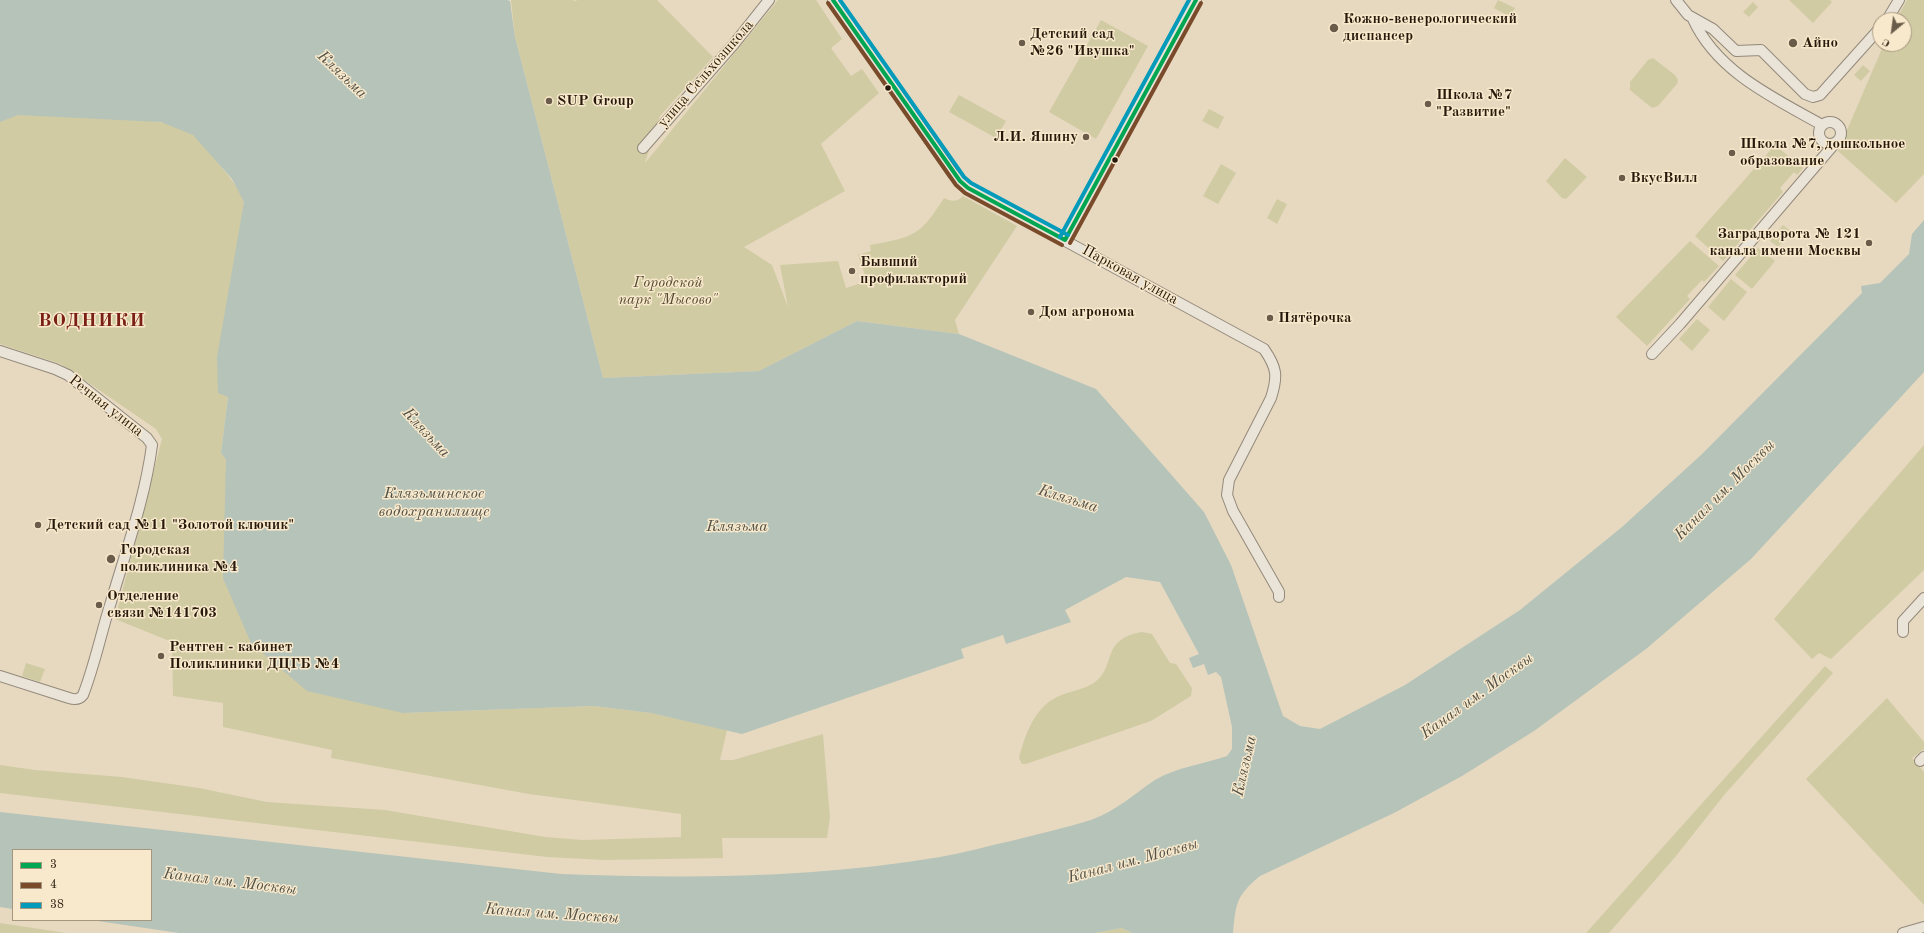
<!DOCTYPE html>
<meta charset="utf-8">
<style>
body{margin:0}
#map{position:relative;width:1924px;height:933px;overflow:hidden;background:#e7d9c0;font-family:"Old Standard TT",serif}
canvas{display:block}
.legend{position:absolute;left:12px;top:849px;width:140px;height:72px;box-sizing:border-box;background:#f9e9cc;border:1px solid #a5967f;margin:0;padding:5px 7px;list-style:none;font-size:12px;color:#26190b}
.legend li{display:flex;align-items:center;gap:8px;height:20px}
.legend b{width:20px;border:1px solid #a5967f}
.north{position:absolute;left:1872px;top:12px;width:40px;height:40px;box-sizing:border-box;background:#f9e9cc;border:1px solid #a5967f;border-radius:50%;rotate:209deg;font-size:11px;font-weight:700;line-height:16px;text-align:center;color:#26190b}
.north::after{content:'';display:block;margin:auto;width:14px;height:18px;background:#6a5c4a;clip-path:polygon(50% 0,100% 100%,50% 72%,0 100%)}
</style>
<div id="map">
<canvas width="1924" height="933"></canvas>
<ul class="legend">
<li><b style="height:5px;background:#00a651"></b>3</li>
<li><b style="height:5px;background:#7a4b2a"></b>4</li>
<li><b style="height:5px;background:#049bba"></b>38</li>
</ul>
<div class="north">С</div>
</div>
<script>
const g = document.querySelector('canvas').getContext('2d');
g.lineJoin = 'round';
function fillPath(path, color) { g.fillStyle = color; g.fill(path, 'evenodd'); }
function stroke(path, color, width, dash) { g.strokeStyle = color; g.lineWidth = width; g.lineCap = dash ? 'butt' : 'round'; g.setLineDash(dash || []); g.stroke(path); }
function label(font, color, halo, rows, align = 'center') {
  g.font = font + ' "Old Standard TT",serif'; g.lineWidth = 3; g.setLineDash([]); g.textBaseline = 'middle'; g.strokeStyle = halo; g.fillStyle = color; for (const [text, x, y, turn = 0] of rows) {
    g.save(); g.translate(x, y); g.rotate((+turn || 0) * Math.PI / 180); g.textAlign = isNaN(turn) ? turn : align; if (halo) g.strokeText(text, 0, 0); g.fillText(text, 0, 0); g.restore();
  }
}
fillPath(new Path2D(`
 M511,0H573L574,1L578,0H657L713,57L660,116L645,163L778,0H816L842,39L831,48L851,76L862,69L879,93L821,144L845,191L744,247L772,265L788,307L780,265L838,261L846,288L867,281L858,255L871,251L870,245C914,237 920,236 944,198C952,202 957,202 963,196L1017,226L955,320L959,334L857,321L759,371L603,378L515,37Z
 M1498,0L1515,8L1510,17L1494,8Z
 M1789,0H1830L1832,2L1813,23Z
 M1907,0H1924V174L1896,203L1838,151L1884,44H1904V20H1896Z
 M1753,2L1758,7L1749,17L1743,12Z
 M1101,20L1148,46L1096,139L1049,112Z
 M1653,58L1675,75L1678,80L1677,84L1658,106L1652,108L1630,90V82L1648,60Z
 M1863,65L1870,71L1861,81L1854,75Z
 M959,95L1006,121L996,138L949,112Z
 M1209,109L1224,117L1218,129L1202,121Z
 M18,115C61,116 158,111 193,134C202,141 210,153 217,162C228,175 238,186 244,202L228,396L221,453L403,713L594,706L651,713L727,730L720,760H733L823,734L830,818L827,838H722L723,858L605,860L547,857L0,793V765L35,770L122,777L199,788L267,802L385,810L545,837L583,840L681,837V814L529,794L331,758L332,750L223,727V703L173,696L172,642L115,619L162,439L156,429L61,364L0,344V121Z
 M1775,145L1803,168L1797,175L1794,172L1780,188L1783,192L1723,261L1695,236Z
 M1565,158L1587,177L1566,199L1562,198L1546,181Z
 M1221,164L1236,173L1218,204L1203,196Z
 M1277,199L1287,204L1277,224L1267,218Z
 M1783,225L1791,232L1778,247L1770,241Z
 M1690,241L1719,266L1704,282L1702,280L1687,296L1690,299L1647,346L1616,317Z
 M1758,248L1775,261L1752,289L1735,275Z
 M1731,279L1747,292L1724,321L1708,307Z
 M1697,319L1710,330L1692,351L1679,339Z
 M1924,445V570L1831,659L1819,653L1812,659L1774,619Z
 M1142,632L1152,634L1170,663L1176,664L1192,688L1191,696L1151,721L1026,764H1022L1019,758C1025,735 1034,708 1057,697C1069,691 1084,690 1095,682C1117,666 1100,639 1142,632Z
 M26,663L45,669L40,682L22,676Z
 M1825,666L1833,673L1725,794L1676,856L1609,933H1586Z
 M1887,698L1924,742V749L1912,758L1924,772V905L1806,779Z
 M0,923L66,933H0Z
 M1122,928L1132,933H1095Z`), '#d0cba3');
fillPath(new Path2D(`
 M0,0H507L510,1L515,37L603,378L759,371L857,321L959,334L1096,389L1204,512L1231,565L1283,716L1300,726L1320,729L1405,685L1520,610L1622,527L1701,455L1862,293L1861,286L1880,283L1909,254L1912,234L1924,220V372L1751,559L1646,649L1534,731L1462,776L1394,813L1260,876C1236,896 1236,903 1233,933H1132L1122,928L1095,933H179L91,920H151V850H13V909L0,907V812L561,874C687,879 815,878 940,857C964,853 987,846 1011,841C1037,834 1065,828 1091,820C1116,811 1134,794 1155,780C1177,767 1204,764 1227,756L1232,749V727L1221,677L1216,672L1208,675L1204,664L1193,668L1189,658L1199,654L1160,582L1126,577L1065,610L1071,622L1006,644L1003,635L961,649L964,658L742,734L651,713L594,706L403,713L307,691L251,643L223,578L226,460L221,453L228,397L218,393L217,357L244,202L232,179L193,135L161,122L18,115L0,122Z`), '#b5c3b9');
const minor = new Path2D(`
 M833,0L953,174L968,188L1264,349C1277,368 1278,376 1271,398L1229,480L1227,495L1233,511L1279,592V597
 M1676,0L1688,15L1713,29L1736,51L1761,50L1805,94L1813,97L1820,95L1880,28
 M1693,19C1717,72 1774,98 1822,125
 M1887,20L1899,0
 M1819 133a11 11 0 1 1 22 0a11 11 0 1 1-22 0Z
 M643,148L734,44L769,0
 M1065,240L1196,0
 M0,351L55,369L68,375L147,438L152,445C145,499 126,550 111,602C101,633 95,664 83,695C79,700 75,700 69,698L0,676
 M1652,354L1680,324L1836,142
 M1903,632V621L1924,598
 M1920,761L1924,757
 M1903,933L1924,927`);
stroke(minor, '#93897a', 12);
stroke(minor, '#eae3d7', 10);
stroke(new Path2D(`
 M833,0L960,181L968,188L1065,240
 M1065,240L1196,0`), '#00a651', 4);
stroke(new Path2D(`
 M828,3L956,185L965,193L1062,245
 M1070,243L1201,3`), '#7a4b2a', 4);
stroke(new Path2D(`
 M840,0L964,177L971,183L1068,235
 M1060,237L1189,0`), '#049bba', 4);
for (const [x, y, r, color] of [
 [1334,28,5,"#6a5c4a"],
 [1022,43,4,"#6a5c4a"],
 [1793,43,5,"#6a5c4a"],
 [888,88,3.5,"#26190b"],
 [549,101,4,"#6a5c4a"],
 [1428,104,4,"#6a5c4a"],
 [1086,137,4,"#6a5c4a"],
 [1732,153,4,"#6a5c4a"],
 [1115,160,3.5,"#26190b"],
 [1622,178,4,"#6a5c4a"],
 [1869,243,4,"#6a5c4a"],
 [852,271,4,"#6a5c4a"],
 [1031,312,4,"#6a5c4a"],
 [1270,318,4,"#6a5c4a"],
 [38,525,4,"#6a5c4a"],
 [111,559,5,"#6a5c4a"],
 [99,605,4,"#6a5c4a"],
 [161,656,4,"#6a5c4a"]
]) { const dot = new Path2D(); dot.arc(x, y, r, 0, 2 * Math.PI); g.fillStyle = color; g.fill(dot); stroke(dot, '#f9e9cc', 1.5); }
label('bold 15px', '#26190b', '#f9e9cc', [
 ["Кожно-венерологический",1343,19],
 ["диспансер",1343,36],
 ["Детский сад",1030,34],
 ["№26 \"Ивушка\"",1030,51],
 ["Айно",1802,43],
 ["Школа №7",1436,95],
 ["\"Развитие\"",1436,112],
 ["SUP Group",557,101],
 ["Л.И. Яшину",1078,137,"right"],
 ["Школа №7, дошкольное",1740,144],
 ["образование",1740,161],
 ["ВкусВилл",1630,178],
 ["Заградворота № 121",1861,234,"right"],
 ["канала имени Москвы",1861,251,"right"],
 ["Бывший",860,262],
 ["профилакторий",860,279],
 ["Дом агронома",1039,312],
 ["Пятёрочка",1278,318],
 ["Детский сад №11 \"Золотой ключик\"",46,525],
 ["Городская",120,550],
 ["поликлиника №4",120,567],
 ["Отделение",107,596],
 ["связи №141703",107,613],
 ["Рентген - кабинет",169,647],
 ["Поликлиники ДЦГБ №4",169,664]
], 'left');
label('15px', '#26190b', '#f9e9cc', [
 ["улица Сельхозшкола",706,74,-49],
 ["Парковая улица",1130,275,29],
 ["Речная улица",106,406,38]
]);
label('italic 15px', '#534b31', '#f9e9cc', [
 ["Городской",668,283],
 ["парк \"Мысово\"",668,300]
]);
label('italic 16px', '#515147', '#f9e9cc', [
 ["Клязьма",342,75,43],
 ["Клязьма",426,433,47],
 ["Канал им. Москвы",1725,490,-45],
 ["Клязьминское",434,494],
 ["водохранилище",434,512],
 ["Клязьма",1068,499,17],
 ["Клязьма",737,527],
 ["Канал им. Москвы",1477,696,-36],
 ["Клязьма",1245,766,-77],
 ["Канал им. Москвы",1133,861,-15],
 ["Канал им. Москвы",230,882,7],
 ["Канал им. Москвы",552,914,4]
]);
g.letterSpacing = '1px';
label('bold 19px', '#7a1f14', '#f9e9cc', [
 ["ВОДНИКИ",92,321]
]);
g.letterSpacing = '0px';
</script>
